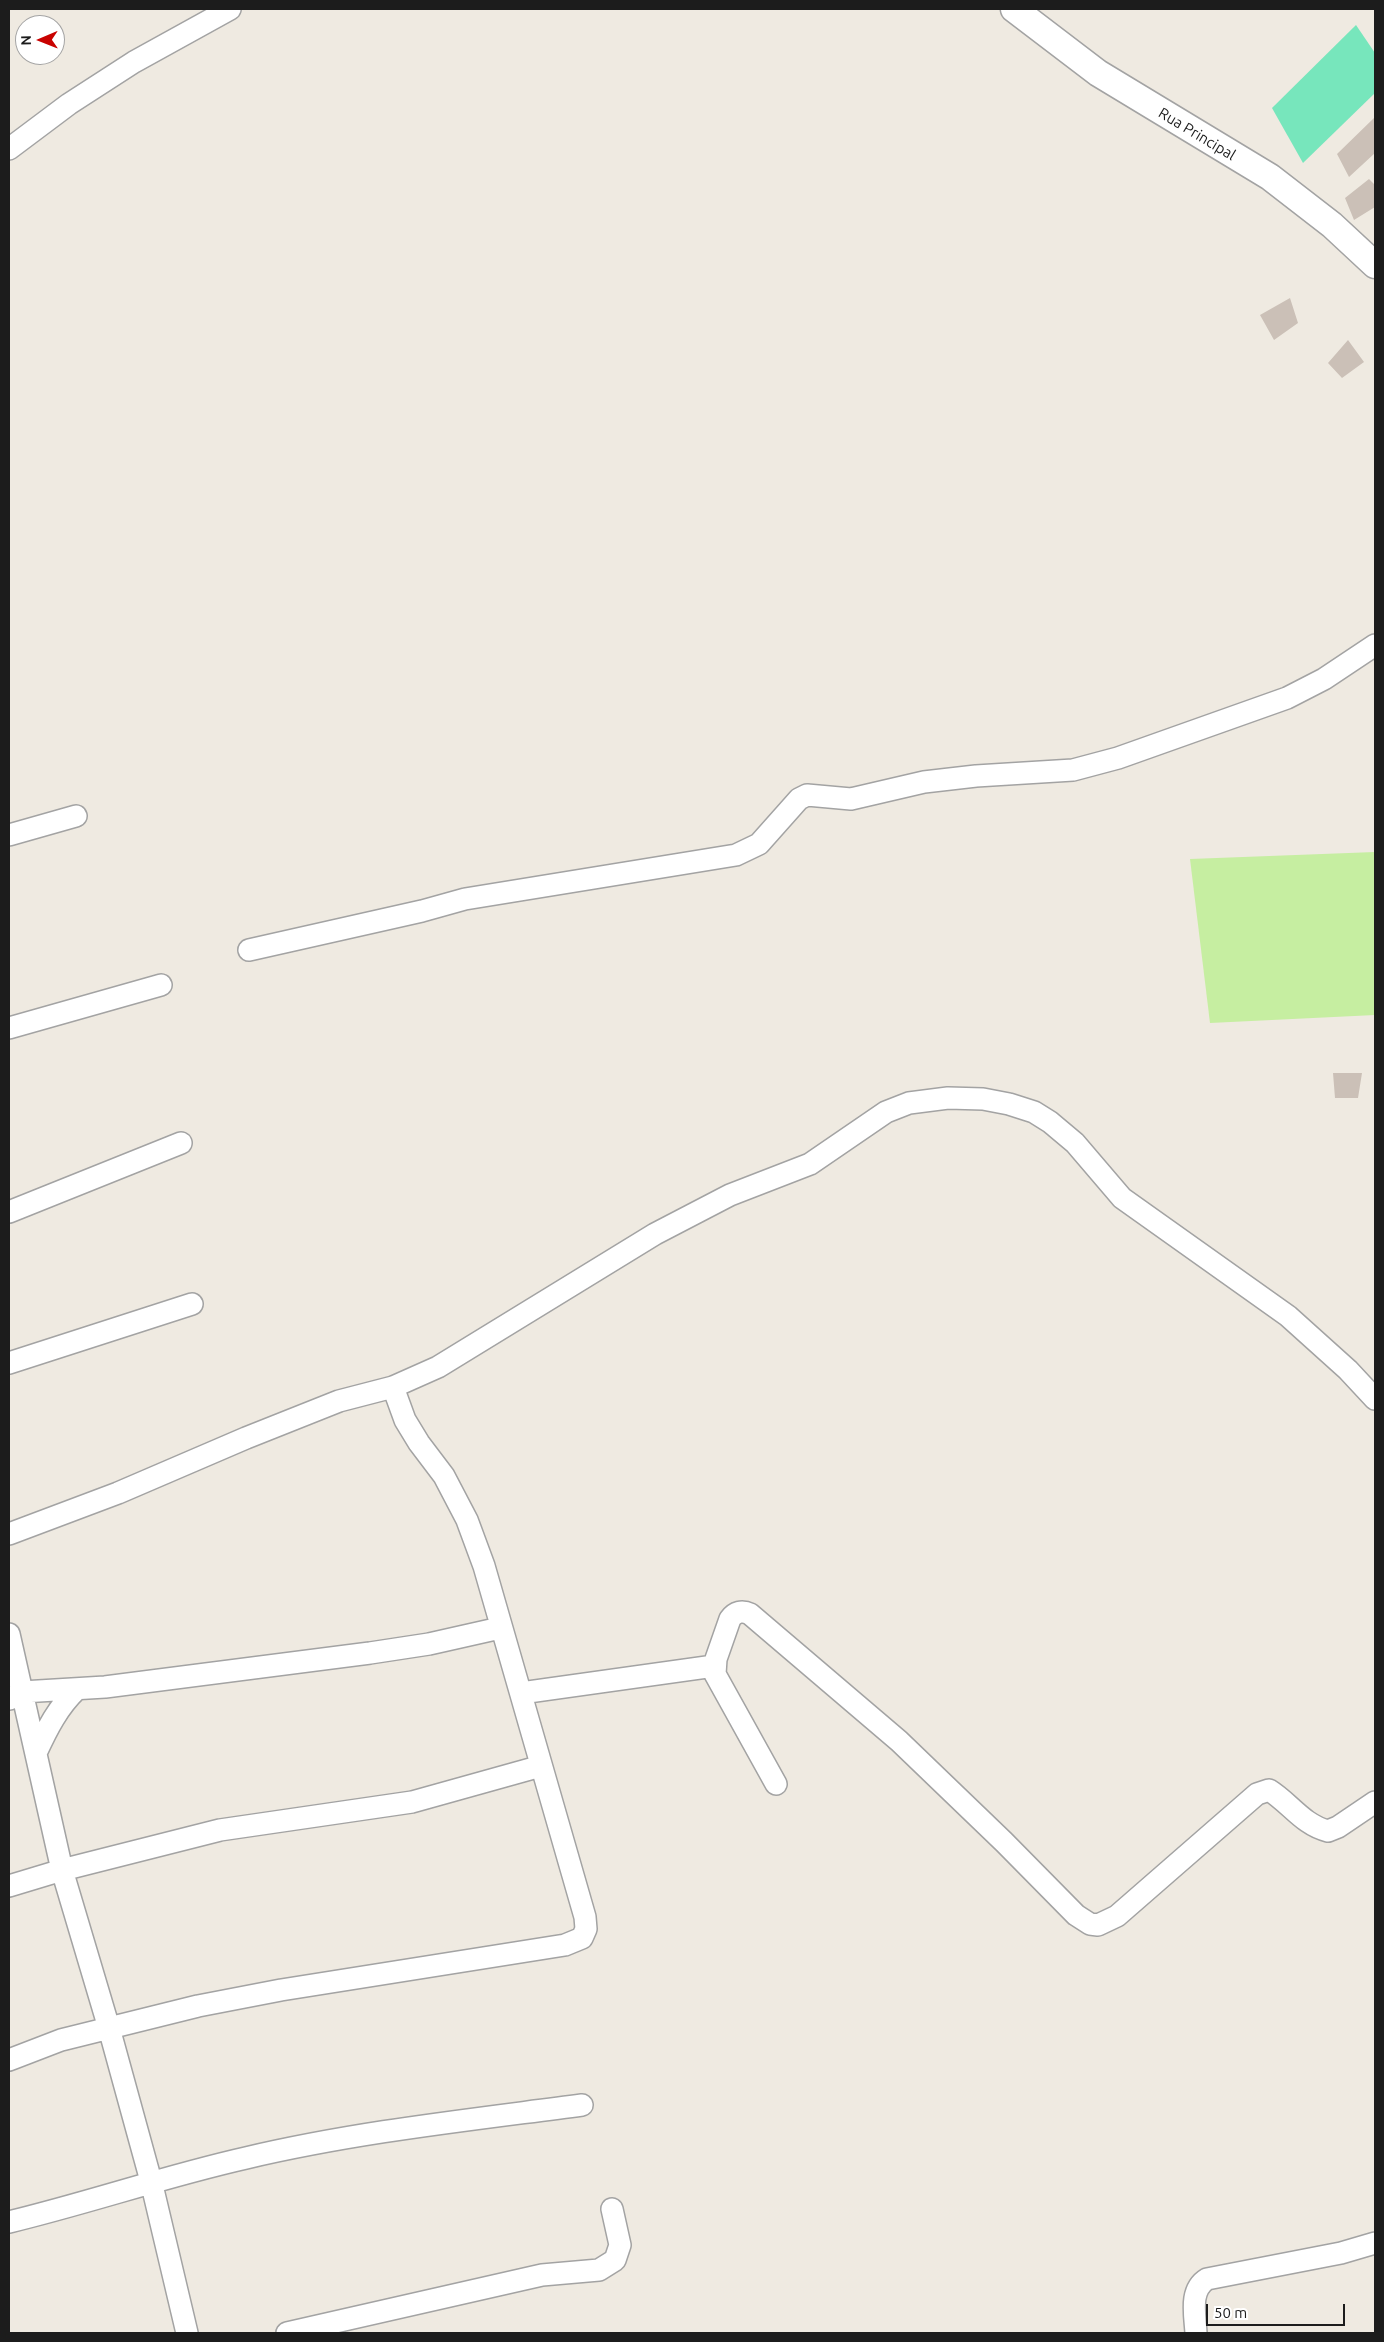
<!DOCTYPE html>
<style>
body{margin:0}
#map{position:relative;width:1384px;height:2342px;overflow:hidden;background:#efeae1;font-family:Ubuntu,sans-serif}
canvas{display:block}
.frame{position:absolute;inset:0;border:10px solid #1c1c1c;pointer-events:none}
.north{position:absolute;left:15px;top:15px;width:50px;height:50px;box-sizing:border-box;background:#fff;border:1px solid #a4a4a4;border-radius:50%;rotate:269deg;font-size:14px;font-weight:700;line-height:20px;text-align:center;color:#1c1c1c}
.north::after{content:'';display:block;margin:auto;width:18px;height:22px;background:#c90200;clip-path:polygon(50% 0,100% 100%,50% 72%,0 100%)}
.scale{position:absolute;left:1206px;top:2304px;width:139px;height:22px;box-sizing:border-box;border:2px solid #1c1c1c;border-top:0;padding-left:6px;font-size:15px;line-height:18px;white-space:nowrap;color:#1c1c1c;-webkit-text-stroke:4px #fff;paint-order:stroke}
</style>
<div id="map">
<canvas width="1384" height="2342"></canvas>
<div class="frame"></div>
<div class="north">N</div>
<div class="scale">50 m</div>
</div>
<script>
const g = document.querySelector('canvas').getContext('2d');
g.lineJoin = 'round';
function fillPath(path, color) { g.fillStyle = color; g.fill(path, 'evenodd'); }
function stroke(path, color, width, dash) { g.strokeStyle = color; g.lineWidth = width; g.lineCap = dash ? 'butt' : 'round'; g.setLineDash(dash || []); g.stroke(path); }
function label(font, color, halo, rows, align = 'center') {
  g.font = font + ' Ubuntu,sans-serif'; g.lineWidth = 5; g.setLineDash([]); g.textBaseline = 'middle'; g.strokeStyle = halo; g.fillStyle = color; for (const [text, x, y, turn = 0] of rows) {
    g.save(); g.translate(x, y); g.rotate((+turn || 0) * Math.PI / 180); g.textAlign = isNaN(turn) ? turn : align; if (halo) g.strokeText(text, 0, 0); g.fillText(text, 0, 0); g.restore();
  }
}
fillPath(new Path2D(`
 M1375,852V1015L1210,1023L1190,859Z`), '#c6eea1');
fillPath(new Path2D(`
 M1356,25L1375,53V93L1303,163L1272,108Z`), '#77e6bc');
fillPath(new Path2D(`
 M1375,117V153L1349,177L1337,154Z
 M1369,179L1375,185V207L1354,220L1345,198Z
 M1290,298L1298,323L1274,340L1260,315Z
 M1348,340L1364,362L1342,378L1328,363Z
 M1333,1073H1362L1358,1098H1335Z`), '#cbc0b7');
const minor = new Path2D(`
 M9,149L69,104L134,62L230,9
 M9,835L76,816
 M249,950L422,911L465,899L736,855L759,844L799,799L807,795L851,799L924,782L976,776L1073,770L1118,758L1287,698L1324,679L1375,645
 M9,1028L161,985
 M9,1212L181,1143
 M9,1363L192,1304
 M9,1534L118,1493L246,1438L339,1401L393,1387L438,1367L655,1234L730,1195L810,1164L886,1112L909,1103L948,1098L983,1099L1009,1104L1034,1112L1050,1122L1075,1143L1122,1198L1288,1316L1348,1370L1375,1399
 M9,1634L62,1870L109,2028L151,2181L187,2333
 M521,1693L714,1666
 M10,1699L22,1692L105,1687L370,1653L429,1644L500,1628
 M36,1753C47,1729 58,1707 77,1689
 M776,1784L715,1674L716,1659L730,1619C735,1612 742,1610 750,1614L899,1741L1004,1842L1076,1915L1090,1924L1098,1925L1117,1916L1257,1794L1269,1790C1290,1803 1303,1825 1328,1831L1338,1827L1375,1802
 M9,1886L62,1870L220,1830L412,1802L541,1766
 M9,2060L61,2040L198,2006L281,1990L565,1945L582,1938L586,1929L585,1917L484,1566L467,1520L444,1476L419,1443L405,1420L393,1387
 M9,2222C88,2203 166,2176 246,2158C356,2132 469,2120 582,2105
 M287,2333L542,2275L599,2270L615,2260L620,2245L612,2209
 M1196,2333C1195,2315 1189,2290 1207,2279L1341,2253L1375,2243`);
const tertiary = new Path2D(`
 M1014,9L1098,73L1270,177L1332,225L1375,265`);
stroke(minor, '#a3a3a3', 24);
stroke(tertiary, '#a3a3a3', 29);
stroke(minor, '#fff', 21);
stroke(tertiary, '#fff', 26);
label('15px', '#1c1c1c', '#fff', [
 ["Rua Principal",1197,134,31]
]);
</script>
